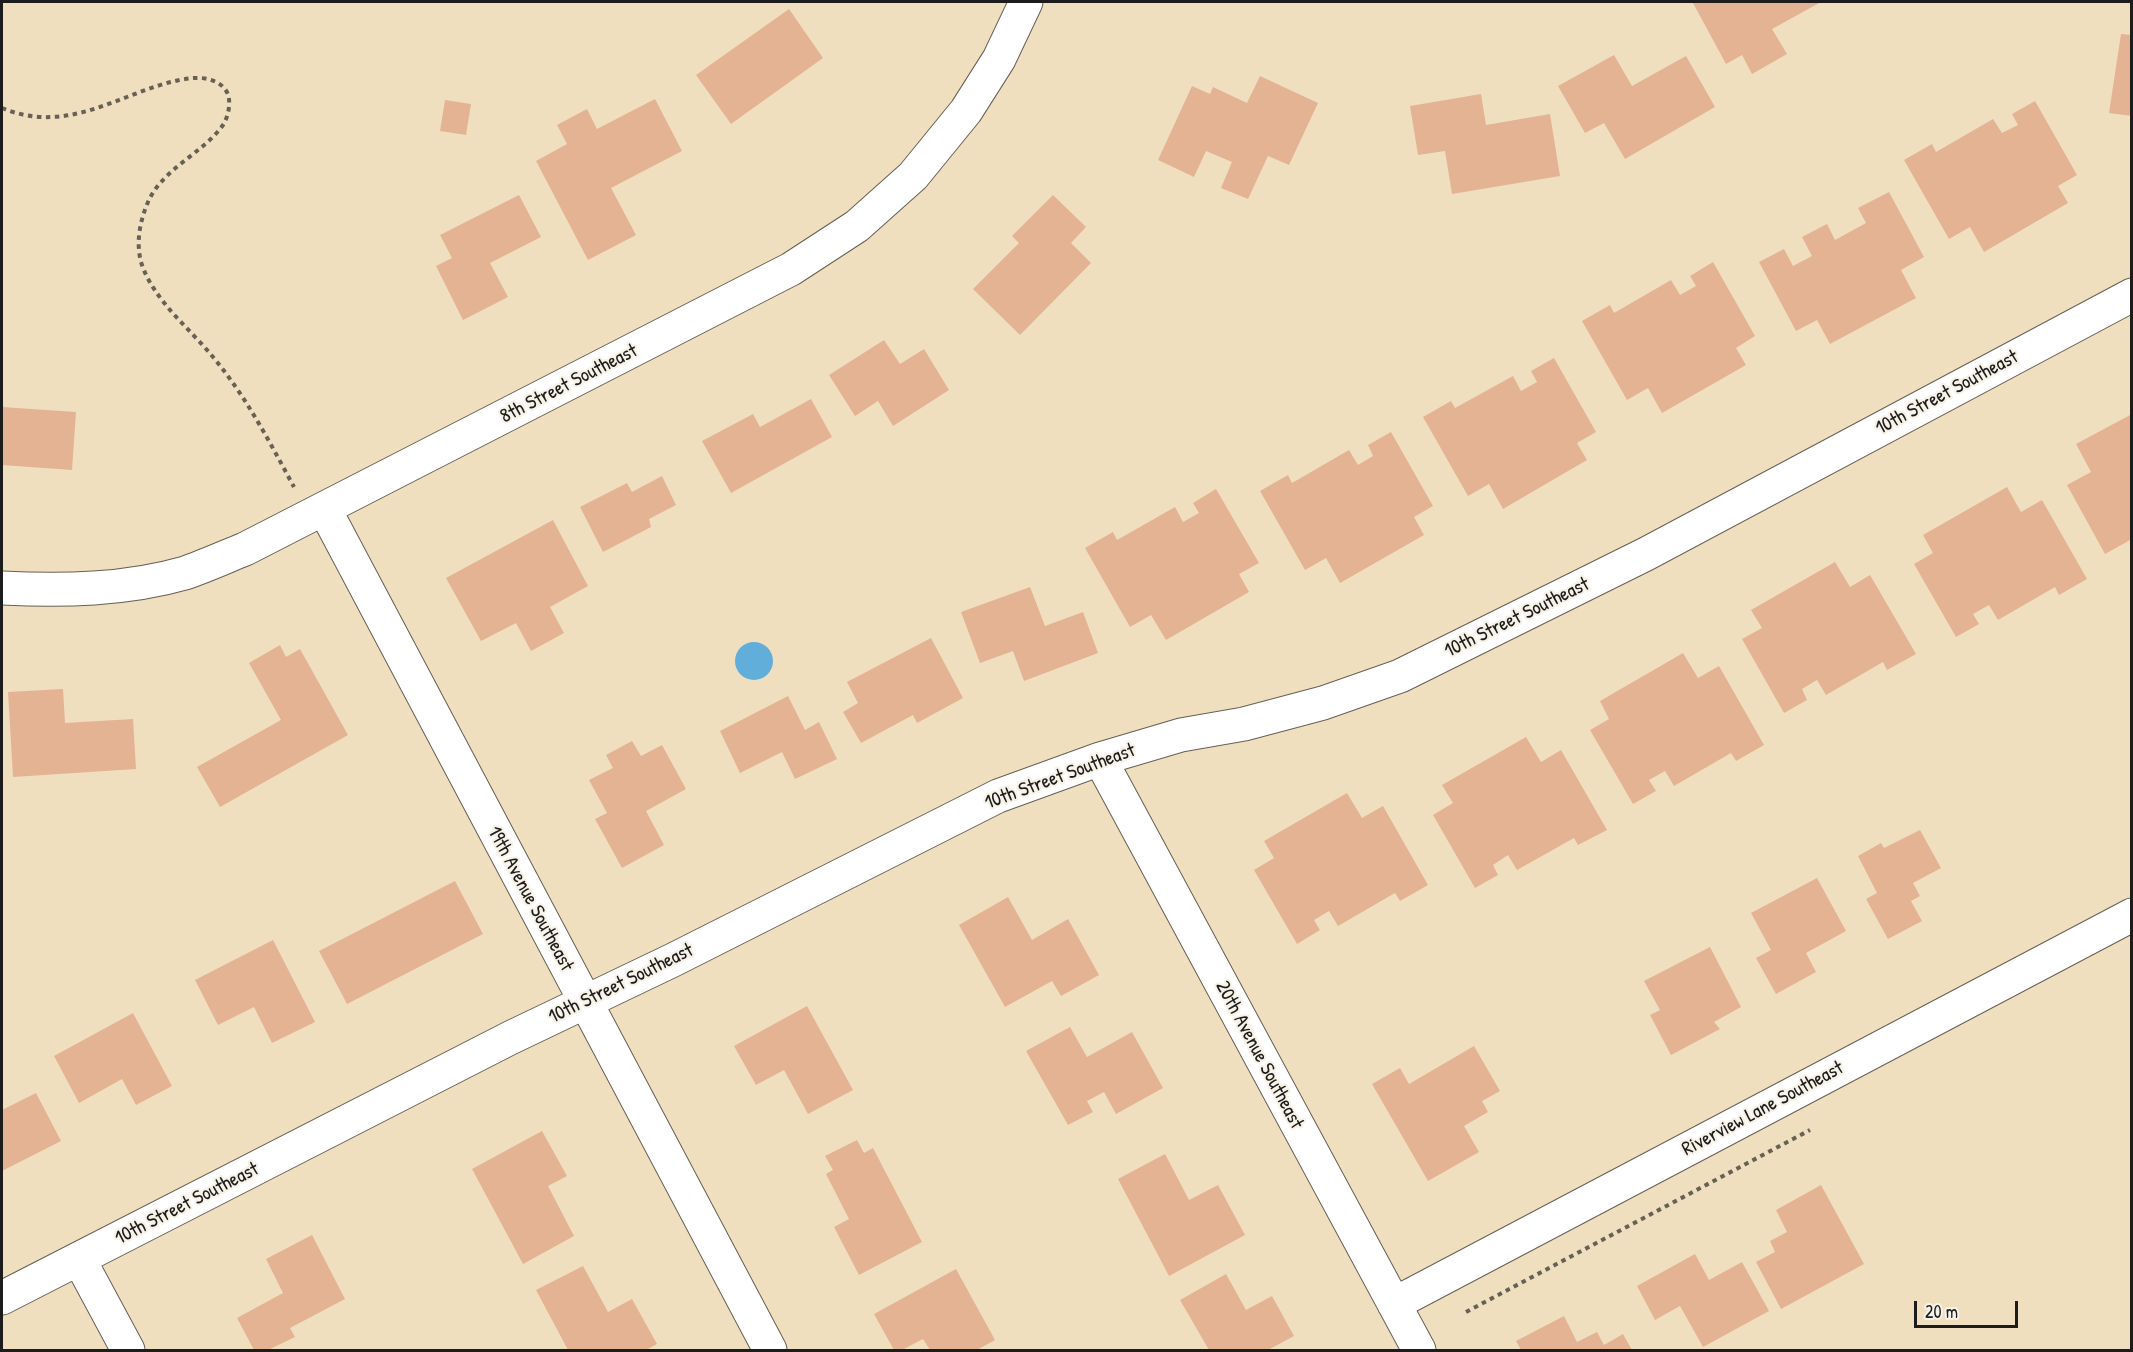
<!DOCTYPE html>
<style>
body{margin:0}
#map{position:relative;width:2133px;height:1352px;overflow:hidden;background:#f0dfbf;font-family:"Patrick Hand",sans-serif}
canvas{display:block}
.frame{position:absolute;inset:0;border:3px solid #1c1c1c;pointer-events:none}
.scale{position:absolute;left:1914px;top:1301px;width:104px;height:27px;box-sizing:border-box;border:3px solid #1c1c1c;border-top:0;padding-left:8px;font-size:18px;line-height:21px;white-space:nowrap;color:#1c1c1c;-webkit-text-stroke:4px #f7f3e8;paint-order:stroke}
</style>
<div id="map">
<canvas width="2133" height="1352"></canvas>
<div class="frame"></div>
<div class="scale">20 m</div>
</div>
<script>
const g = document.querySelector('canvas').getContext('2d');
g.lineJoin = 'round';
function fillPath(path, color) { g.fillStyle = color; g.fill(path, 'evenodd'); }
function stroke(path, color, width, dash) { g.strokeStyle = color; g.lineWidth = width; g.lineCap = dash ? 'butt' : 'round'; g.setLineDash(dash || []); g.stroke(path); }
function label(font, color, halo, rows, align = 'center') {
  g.font = font + ' "Patrick Hand",sans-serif'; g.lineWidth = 4.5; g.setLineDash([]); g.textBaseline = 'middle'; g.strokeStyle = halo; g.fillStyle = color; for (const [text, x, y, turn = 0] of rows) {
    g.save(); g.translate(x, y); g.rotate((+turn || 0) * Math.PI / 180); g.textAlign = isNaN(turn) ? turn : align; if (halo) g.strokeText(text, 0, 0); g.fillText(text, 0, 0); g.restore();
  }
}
fillPath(new Path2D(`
 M735 661a19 19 0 1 1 38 0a19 19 0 1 1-38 0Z`), '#61aeda');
fillPath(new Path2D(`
 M1695,2H1821L1772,29L1787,54L1752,74L1742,55L1726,64L1693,3Z
 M789,9L823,58L731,124L696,75Z
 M2121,34L2132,35V116L2109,113Z
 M1614,55L1632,86L1686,56L1715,107L1625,159L1604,123L1585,133L1558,86Z
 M1260,76L1318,103L1289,165L1268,156L1248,199L1221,188L1232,162L1206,151L1194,177L1158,160L1192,86L1210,94L1213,87L1247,103Z
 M1481,94L1486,125L1550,114L1560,176L1452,194L1445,151L1418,155L1410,106Z
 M655,99L682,151L611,188L636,235L588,260L536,161L567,144L557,125L587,109L597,129Z
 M445,100L471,104L466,135L440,131Z
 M2035,101L2077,175L2058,186L2068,203L1984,252L1970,227L1949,239L1904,160L1932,144L1936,152L1993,119L2002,133L2018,125L2012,114Z
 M1889,192L1924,257L1901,270L1916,298L1830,344L1817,320L1796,331L1759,262L1784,249L1793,266L1812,256L1802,237L1827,224L1835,240L1866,223L1858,208Z
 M519,195L541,237L490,263L508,297L463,320L436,266L452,258L440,235Z
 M1053,195L1086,227L1071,243L1091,263L1020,335L973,289L1019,243L1012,236Z
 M1713,262L1755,336L1736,348L1746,365L1662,413L1648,388L1627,400L1582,321L1610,305L1614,313L1671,280L1680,295L1696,286L1690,276Z
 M884,340L900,364L924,349L949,390L893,426L878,401L855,416L829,375Z
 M1554,358L1596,432L1577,443L1587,460L1503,509L1489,484L1468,496L1423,417L1451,401L1455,408L1513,376L1521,391L1537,382L1531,371Z
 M811,399L832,437L731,493L702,441L753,414L760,427Z
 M2,407L76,412L72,470L2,465Z
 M2132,414V539L2105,554L2067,485L2091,472L2076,444Z
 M1391,432L1433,506L1414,517L1424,535L1340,583L1326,558L1305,570L1260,491L1288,475L1292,483L1349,450L1358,465L1373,456L1368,445Z
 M662,476L676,505L649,519L651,527L603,552L580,507L627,483L632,492Z
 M2007,487L2021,512L2042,500L2087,579L2059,595L2055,587L1998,620L1989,605L1973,614L1979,624L1956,637L1914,564L1933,553L1923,535Z
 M1216,489L1259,563L1239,574L1249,592L1166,640L1151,615L1130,627L1085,548L1113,532L1117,540L1175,507L1183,522L1199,513L1193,503Z
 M553,520L588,586L550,607L564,633L531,651L516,623L481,641L446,578Z
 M1835,562L1850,587L1870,575L1916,654L1887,670L1883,662L1826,695L1817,680L1802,689L1807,700L1784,713L1742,639L1762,628L1751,610Z
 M1030,587L1045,626L1083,612L1098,653L1024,681L1013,651L980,663L961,612Z
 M931,638L963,698L917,723L913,715L861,743L843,712L858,703L847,682Z
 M280,645L286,657L300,649L348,735L220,807L197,767L281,720L249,663Z
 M1683,653L1698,678L1719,666L1764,745L1736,761L1731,753L1674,786L1665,771L1649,780L1656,791L1633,804L1590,730L1609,719L1600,701Z
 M63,689L65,723L133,719L136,769L13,777L8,692Z
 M788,696L805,730L819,722L837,759L795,779L782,752L740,773L720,731Z
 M1526,737L1541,762L1561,750L1607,830L1578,845L1574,838L1517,870L1508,855L1493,865L1498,875L1475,888L1433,815L1453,803L1442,785Z
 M632,741L641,756L662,745L686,789L646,811L664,845L622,868L595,819L607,813L589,780L613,768L606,755Z
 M1347,793L1362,818L1383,806L1428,885L1400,901L1395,893L1338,926L1329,911L1314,920L1320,930L1297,944L1254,870L1274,858L1264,841Z
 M1920,830L1941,868L1913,883L1920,896L1911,901L1922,921L1888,939L1866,899L1877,893L1858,856L1881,843L1884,848Z
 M1817,878L1846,931L1806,953L1816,972L1776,994L1756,958L1771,950L1751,913Z
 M455,881L483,934L347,1004L319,951Z
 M1008,897L1032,940L1068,919L1099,975L1061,996L1052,981L1005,1007L959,925Z
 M273,940L315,1022L272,1043L254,1007L218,1025L195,980Z
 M1710,947L1741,1007L1714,1022L1720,1029L1671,1055L1650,1015L1660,1010L1644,981Z
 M807,1006L853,1090L808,1114L784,1070L756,1085L734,1046Z
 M133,1013L172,1086L136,1105L122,1079L79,1103L54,1056Z
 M1070,1027L1087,1057L1132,1032L1163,1088L1116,1114L1104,1092L1087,1101L1093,1112L1068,1125L1026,1051Z
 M1474,1046L1500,1091L1482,1101L1488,1112L1464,1126L1479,1152L1428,1181L1372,1084L1400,1068L1409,1084Z
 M36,1093L61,1141L2,1171V1110Z
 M542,1131L567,1176L548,1186L574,1236L523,1264L472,1169Z
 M857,1140L864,1153L873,1148L922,1242L859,1275L834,1227L849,1219L826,1174L833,1170L825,1156Z
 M1165,1154L1189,1200L1218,1185L1245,1235L1169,1276L1118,1179Z
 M1821,1185L1864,1264L1781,1309L1756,1262L1775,1252L1770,1241L1787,1232L1776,1210Z
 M312,1235L345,1299L290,1328L295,1337L268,1350H254L237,1318L283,1293L266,1259Z
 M1695,1254L1709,1280L1742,1262L1769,1311L1703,1347L1680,1306L1655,1320L1637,1286Z
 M583,1266L608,1312L632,1299L657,1344L646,1350H568L536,1290Z
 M956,1269L995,1340L977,1350H930L923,1339L902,1350H894L874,1314Z
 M1226,1274L1246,1310L1272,1296L1294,1336L1268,1350H1247L1246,1349L1243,1350H1209L1180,1300Z
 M1564,1316L1577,1342L1597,1332L1604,1345L1623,1334L1632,1350H1521L1516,1341Z`), '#e3b394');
const minor = new Path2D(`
 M325,510L770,1350
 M2,588C62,591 126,590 185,573C205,566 225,557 245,549L791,269L857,226L913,176L966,111L999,59L1026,2
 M1100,759L1419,1350
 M79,1259L128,1350
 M2,1298L510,1038L673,960L998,796L1100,759L1181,735L1244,724L1323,703L1400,676L1646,554L2132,295
 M1394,1304L2132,915`);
stroke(minor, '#666055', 35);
stroke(new Path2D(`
 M2,108C16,114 35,118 50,117C100,116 146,82 194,78C209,77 227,83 229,99C230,109 227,121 220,129C199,155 162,170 148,202C139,223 135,247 143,268C157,303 190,329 213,357C247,398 269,441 294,487
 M1466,1312L1810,1130`), '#666055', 4, [4.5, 4.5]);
stroke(minor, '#fff', 33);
label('20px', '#1c1c1c', '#f7f3e8', [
 ["8th Street Southeast",569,384,-27],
 ["10th Street Southeast",1947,393,-28],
 ["10th Street Southeast",1517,618,-26],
 ["10th Street Southeast",1060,777,-20],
 ["19th Avenue Southeast",530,899,62],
 ["10th Street Southeast",621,984,-26],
 ["20th Avenue Southeast",1259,1055,62],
 ["Riverview Lane Southeast",1763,1109,-28],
 ["10th Street Southeast",187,1204,-27]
]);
</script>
